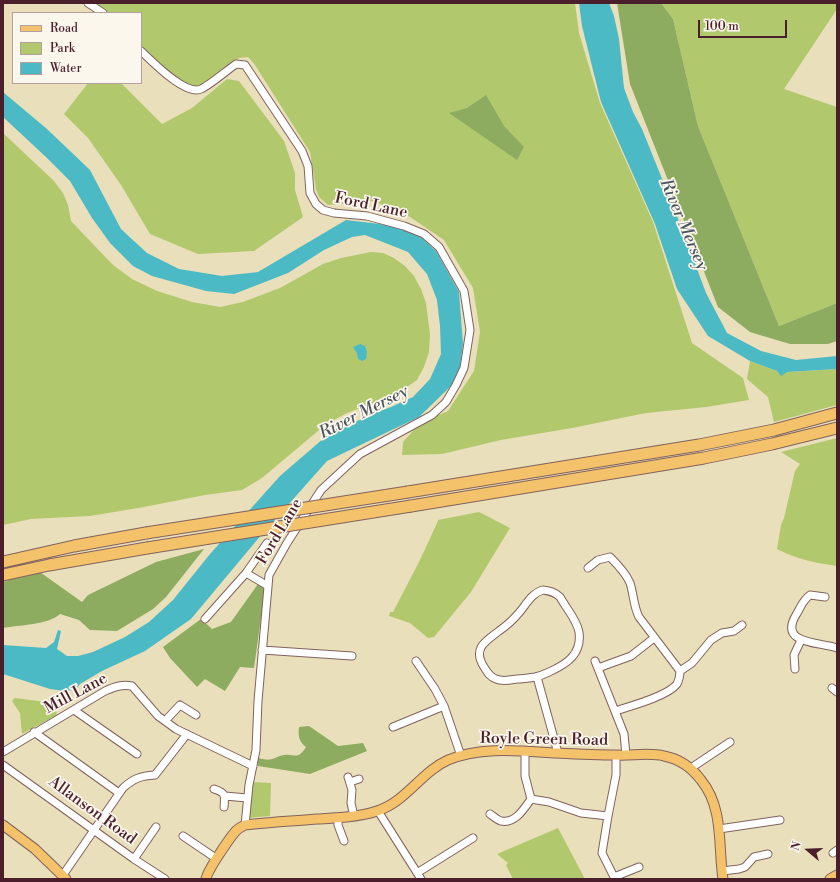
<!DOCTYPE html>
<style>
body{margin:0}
#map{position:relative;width:840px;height:882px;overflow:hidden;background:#e9dfbb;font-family:"Libre Bodoni",serif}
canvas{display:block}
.frame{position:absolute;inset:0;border:4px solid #4a1f2b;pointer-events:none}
.legend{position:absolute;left:12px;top:12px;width:130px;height:72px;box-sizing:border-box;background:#fbf7ec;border:1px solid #b4a19f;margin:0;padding:5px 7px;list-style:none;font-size:12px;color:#4a1f2b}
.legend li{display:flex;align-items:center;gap:8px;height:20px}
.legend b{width:20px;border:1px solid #b4a19f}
.north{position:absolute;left:788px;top:830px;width:40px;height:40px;-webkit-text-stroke:3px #fbf7ec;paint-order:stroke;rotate:289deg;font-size:11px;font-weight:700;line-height:16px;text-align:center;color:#4a1f2b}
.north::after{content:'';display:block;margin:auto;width:14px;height:18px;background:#4a1f2b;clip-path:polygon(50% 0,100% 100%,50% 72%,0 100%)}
.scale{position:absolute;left:698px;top:20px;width:89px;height:18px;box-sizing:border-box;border:2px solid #4a1f2b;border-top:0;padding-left:5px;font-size:12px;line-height:14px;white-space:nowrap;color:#4a1f2b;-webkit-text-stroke:3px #fbf7ec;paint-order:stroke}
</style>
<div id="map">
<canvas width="840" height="882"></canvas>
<div class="frame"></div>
<ul class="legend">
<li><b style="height:5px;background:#f4c26a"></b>Road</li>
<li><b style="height:11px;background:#b2c86d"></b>Park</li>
<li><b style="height:11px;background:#4cbac4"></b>Water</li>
</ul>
<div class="north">N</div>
<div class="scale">100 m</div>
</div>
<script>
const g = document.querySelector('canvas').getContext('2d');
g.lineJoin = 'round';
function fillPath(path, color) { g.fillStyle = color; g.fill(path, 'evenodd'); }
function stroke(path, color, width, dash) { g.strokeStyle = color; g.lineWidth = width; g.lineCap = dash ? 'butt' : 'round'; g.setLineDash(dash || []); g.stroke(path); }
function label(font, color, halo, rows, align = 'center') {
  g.font = font + ' "Libre Bodoni",serif'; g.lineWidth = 3.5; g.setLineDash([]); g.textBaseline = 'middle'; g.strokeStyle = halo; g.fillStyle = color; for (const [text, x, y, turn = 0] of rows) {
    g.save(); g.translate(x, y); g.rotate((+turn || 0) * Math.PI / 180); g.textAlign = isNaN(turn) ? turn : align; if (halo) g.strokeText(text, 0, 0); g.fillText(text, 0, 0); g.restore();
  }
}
fillPath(new Path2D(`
 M96,3H575L579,33L600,103L653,222L692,343L743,378L749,400L706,407L646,413L572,428L501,440L442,454L402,455L403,442L419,424L448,411L474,371L480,332L473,288L444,240L407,215L373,201L328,205L319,197L316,189L310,152L255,65L248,57L239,58L205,84L195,88L172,75L141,48V13H106Z
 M661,3H837V9L784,89L837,107V303L779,326L698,126L673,19Z
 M227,79L239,81L284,141L295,173V190L303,217L254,251L198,254L150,234L121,185L88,138L64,114L88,83H121L162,124L192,108Z
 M3,133L54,181L63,193L68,205L71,221L113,265L132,279L157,291L192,302L220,307L243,302L280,288L323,264L341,258L371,252L383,253L394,258L405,266L414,276L421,289L426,303L430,335L429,352L424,367L417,380L400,392L345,414L325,425L262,478L242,490L205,495L144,507L90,516L31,519L3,525Z
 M750,361L777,371L787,372L837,369V405L774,422L768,397L747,379Z
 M837,438V566C816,563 796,559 777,549L781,525L784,518L795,471L800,464L781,452Z
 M479,512L510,528L471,592L434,637L428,638L410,623L389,616L390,612H393L419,562L438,521V520Z
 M15,698L54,703L57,715L22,734L20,713L12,701Z
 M252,782L271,783L270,816L247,818Z
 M558,828L585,879H513L506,865L508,863L497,854Z`), '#b2c86d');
fillPath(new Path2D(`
 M617,3H661L673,19L698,126L779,326L837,303V341L828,344H790L750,332L718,307L630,84Z
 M486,95L504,126L524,147L517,160L449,113L467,108Z
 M204,549L166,597L153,609L117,631L90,630L79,620L60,614C48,625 19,625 3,628V582L37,570L82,602L88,595L156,562Z
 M258,584L265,589L254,668L240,667L225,691L205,679L197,687L170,658L163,647L201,619L212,629L231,622Z
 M309,726L338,746L363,743L367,751L310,774L258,766V758C273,762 271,758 284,755C295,753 297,761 306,747C299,742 298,736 299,727Z`), '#8dac60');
fillPath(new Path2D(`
 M579,3H609L614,16L619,39L624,88L633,112L642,129L679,221L706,293L727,333L761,351L796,360L837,356V369L787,372L781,376L777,371L750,361L708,336L677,289L655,224L601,102L582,26Z
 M3,92L47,129L90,170L121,229L147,253L179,269L222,276L258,272L346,220L397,226L422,238L436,251L459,292L463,344L460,367L451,386L419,417L327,461L257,540L191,619L145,651L102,671L80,684L76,689L72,690L65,691L50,689L3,674V645L46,648L54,642L58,630L61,631L57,649L67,656H78L93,652L125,637L149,622L173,600L210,554L280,476L324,438L369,415L391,407L413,397L430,379L441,354L440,326L437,300L427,274L408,252L365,235L352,237L324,250L288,273L234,294L206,291L152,276L133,266L110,243L92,218L70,181L47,158L3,117Z
 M360,344L365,346L367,352L366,359L362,361L358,359L357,353L353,347Z`), '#4cbac4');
const minor = new Path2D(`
 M88,3L103,13
 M141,51C152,61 185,96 201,89C210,85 226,71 236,64L245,65L302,151L308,166L310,193L316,204L323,210L334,213L367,216L404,226L424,234L439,247L464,291L470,330L464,368L456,385L446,402L432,415L360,454L321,490L287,543L269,575L258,701L256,750L249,785L245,825
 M588,568L598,560L610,557C617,564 626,573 630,583C634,595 633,605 639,617L680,671C680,676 679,680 677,684C668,696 631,706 615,711
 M246,573L268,586
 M543,590C550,591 555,592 560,597C566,608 577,620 579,632C582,654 567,664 549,672C545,674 540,676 535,677C529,678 523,679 517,679C510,680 503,682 496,679C490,677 487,672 484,667C472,648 486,641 499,631C506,626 512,621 517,615C525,607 531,593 543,590Z
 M825,597L810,595C802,601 801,607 796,615C778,645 821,642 837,648
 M205,619L246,573L267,543
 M262,650L352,656
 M416,661L435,689L444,706L461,756
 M595,661L624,734L626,755
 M598,668L631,656L654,638
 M795,669L794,655L801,640
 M680,671L692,663L711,640L722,633L734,631L742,625
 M537,677L558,753
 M832,688L837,692
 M74,710L137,754
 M165,721L180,705L196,715
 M393,727L444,706
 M34,732L119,793
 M3,752L105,691C114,687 122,684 132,686L158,716L176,729L253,766
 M3,765L134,859L165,879
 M691,768L730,742
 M348,777L352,790L351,803L354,816
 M350,782L359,779
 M214,789C226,793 225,795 224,807
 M225,796L247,798
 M531,799L549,802L581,813L608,816
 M378,811L421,879
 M490,814C493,816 497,820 501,821C515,824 524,809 531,799L525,776V751
 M338,818V825L344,841
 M719,829L780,820
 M183,836L217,859
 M833,853L837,850
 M134,859L156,827
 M722,871L739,869L745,867L754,857L768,854
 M417,873L473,838
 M63,875L123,788C134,778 141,776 155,775L187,734
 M614,877L602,853L608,816L616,775V756
 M615,879L614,877L639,867`);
const major = new Path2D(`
 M3,825L35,849L66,879
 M206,879C207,871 229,839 235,832C238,828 241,827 245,825C269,822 293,821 318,819C337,818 359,817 377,811C406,802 421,772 448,760C481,746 521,751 556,753C576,754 596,755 616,755C632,756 649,752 664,756C680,759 692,768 701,780C724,808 718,846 723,879
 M830,879L837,875`);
const highway = new Path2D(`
 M408,492L699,445L774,430L837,413
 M411,506L704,458L772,444L837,428
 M3,562L74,546L146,533
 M3,575L49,565L147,548`);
stroke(minor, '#82625d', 9);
stroke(major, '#82625d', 11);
stroke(highway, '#82625d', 13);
stroke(minor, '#fff', 7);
stroke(major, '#f4c26a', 9);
stroke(highway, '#f4c26a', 11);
const highwayBridge = new Path2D(`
 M146,533L408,492
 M147,548L411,506`);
stroke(highwayBridge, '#82625d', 13, []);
stroke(highwayBridge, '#f4c26a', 11);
label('16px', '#4a1f2b', '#fbf7ec', [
 ["Ford Lane",371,206,12],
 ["Ford Lane",280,532,-59],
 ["Mill Lane",76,694,-28],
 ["Royle Green Road",544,740,1],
 ["Allanson Road",92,811,36]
]);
label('italic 17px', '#4b5561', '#fbf7ec', [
 ["River Mersey",683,225,67],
 ["River Mersey",364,413,-27]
]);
</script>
